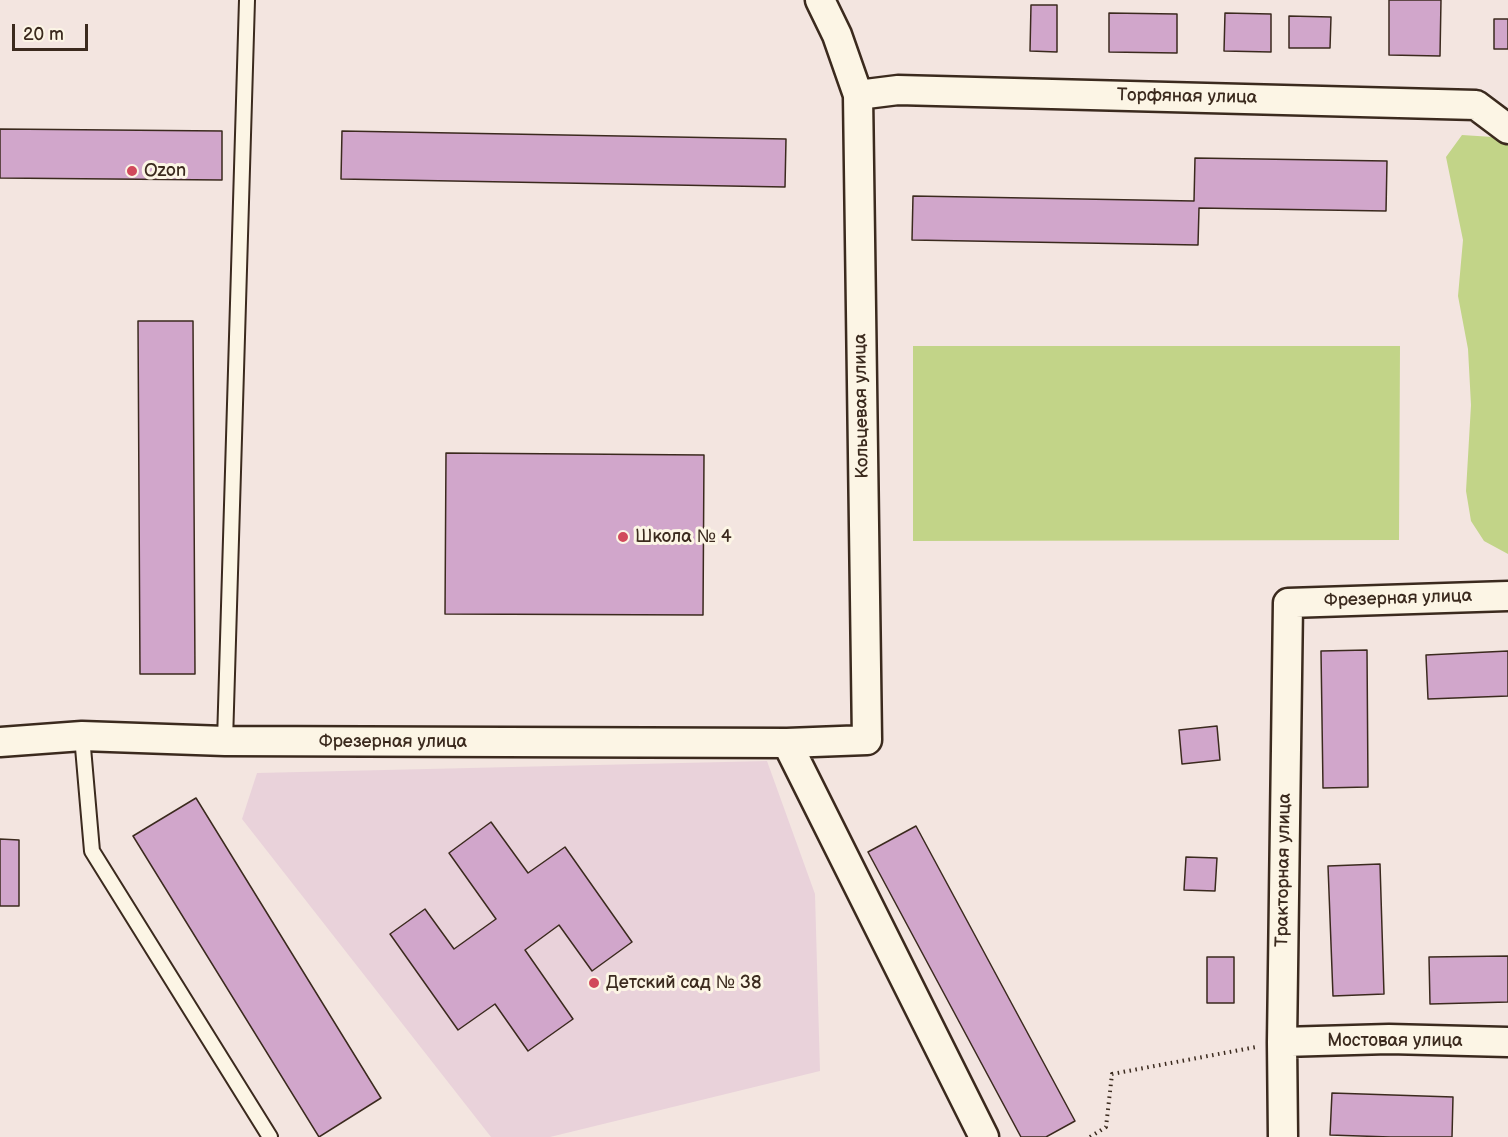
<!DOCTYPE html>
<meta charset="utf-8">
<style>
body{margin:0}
#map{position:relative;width:1508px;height:1137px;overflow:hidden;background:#f3e5e0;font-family:"Balsamiq Sans",sans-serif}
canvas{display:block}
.scale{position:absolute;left:12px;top:24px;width:76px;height:27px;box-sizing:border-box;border:3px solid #3b2a1e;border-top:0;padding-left:8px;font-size:18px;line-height:21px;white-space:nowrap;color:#3b2a1e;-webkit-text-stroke:4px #fcf5e5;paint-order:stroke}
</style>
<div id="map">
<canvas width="1508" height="1137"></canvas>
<div class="scale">20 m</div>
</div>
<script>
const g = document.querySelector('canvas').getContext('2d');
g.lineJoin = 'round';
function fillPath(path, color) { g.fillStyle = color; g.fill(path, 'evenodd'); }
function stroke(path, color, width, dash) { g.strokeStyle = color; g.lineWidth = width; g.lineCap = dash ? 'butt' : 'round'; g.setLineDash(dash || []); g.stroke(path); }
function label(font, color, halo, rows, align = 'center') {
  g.font = font + ' "Balsamiq Sans",sans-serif'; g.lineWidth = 6; g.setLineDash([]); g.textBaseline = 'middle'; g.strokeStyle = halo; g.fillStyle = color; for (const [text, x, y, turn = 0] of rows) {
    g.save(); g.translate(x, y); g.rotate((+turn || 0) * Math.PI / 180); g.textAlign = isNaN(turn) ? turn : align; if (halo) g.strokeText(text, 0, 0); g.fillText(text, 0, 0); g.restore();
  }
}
fillPath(new Path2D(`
 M767,761L815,894L820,1071L550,1137H491L242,819L257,773Z`), '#e9d2da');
fillPath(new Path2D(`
 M1462,135L1508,138V554L1484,541L1471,521L1466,491L1471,405L1468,349L1458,296L1463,240L1446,157Z
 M913,346H1400L1399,540L913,541Z`), '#c2d488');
const building = new Path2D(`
 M1389,0H1441L1440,56L1389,55Z
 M1031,5H1057V52L1030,51Z
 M1109,13L1177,14V53L1109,52Z
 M1225,13L1271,14V52L1224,51Z
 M1289,16L1331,17L1330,48H1289Z
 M1494,19H1508V49H1494Z
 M0,129L222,131V180L0,178Z
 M342,131L786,139L785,187L341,179Z
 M1195,158L1387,161L1386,211L1199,208L1198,245L912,240L913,196L1194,201Z
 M138,321H193L195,674H140Z
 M446,453L704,455L703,615L445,614Z
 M1367,650L1368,787L1323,788L1321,651Z
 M1508,651V696L1428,699L1426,655Z
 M1217,726L1220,760L1182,764L1179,730Z
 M196,798L381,1098L319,1137L133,836Z
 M491,822L528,873L565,847L632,942L592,971L559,925L525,950L573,1019L528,1051L495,1004L458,1030L390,934L425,909L454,949L496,919L449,853Z
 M916,826L1075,1121L1046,1137H1021L868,852Z
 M0,839L19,840V906H0Z
 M1186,857L1217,858L1215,891L1184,890Z
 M1380,864L1384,994L1333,996L1328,866Z
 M1508,956V1002L1430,1004L1429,957Z
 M1207,957H1234V1003H1207Z
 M1332,1093L1453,1097L1452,1137H1390L1330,1135Z`);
fillPath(building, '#d1a6cb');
stroke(building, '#3b2a1e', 1.5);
const lane = new Path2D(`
 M82,736L92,851L270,1137
 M225,741L247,0`);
const street = new Path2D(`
 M858,95L898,90L1476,105L1508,129
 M0,742L82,736L225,741L787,743L867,740L858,95L837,35L820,0
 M787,743L984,1137
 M1282,1042L1389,1039L1508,1042
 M1283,1137L1282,1042L1288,603L1508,596`);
stroke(lane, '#3b2a1e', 18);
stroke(street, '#3b2a1e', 33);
stroke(new Path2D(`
 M1090,1137L1106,1127L1112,1074L1256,1047`), '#3b2a1e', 4, [1.5, 4.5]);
stroke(lane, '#fcf5e5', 14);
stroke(street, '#fcf5e5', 28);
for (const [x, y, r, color] of [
 [132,171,6,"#d1495b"],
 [623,537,6,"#d1495b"],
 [594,983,6,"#d1495b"]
]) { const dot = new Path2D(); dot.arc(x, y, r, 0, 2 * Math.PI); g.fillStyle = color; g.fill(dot); stroke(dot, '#fcf5e5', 2); }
label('18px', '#3b2a1e', '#fcf5e5', [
 ["Торфяная улица",1187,97,1],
 ["Кольцевая улица",862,406,-91],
 ["Фрезерная улица",1398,599,-2],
 ["Фрезерная улица",393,742],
 ["Тракторная улица",1284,870,-89],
 ["Мостовая улица",1395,1041]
]);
label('18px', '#3b2a1e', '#fcf5e5', [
 ["Ozon",144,171],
 ["Школа № 4",635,537],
 ["Детский сад № 38",606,983]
], 'left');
</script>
